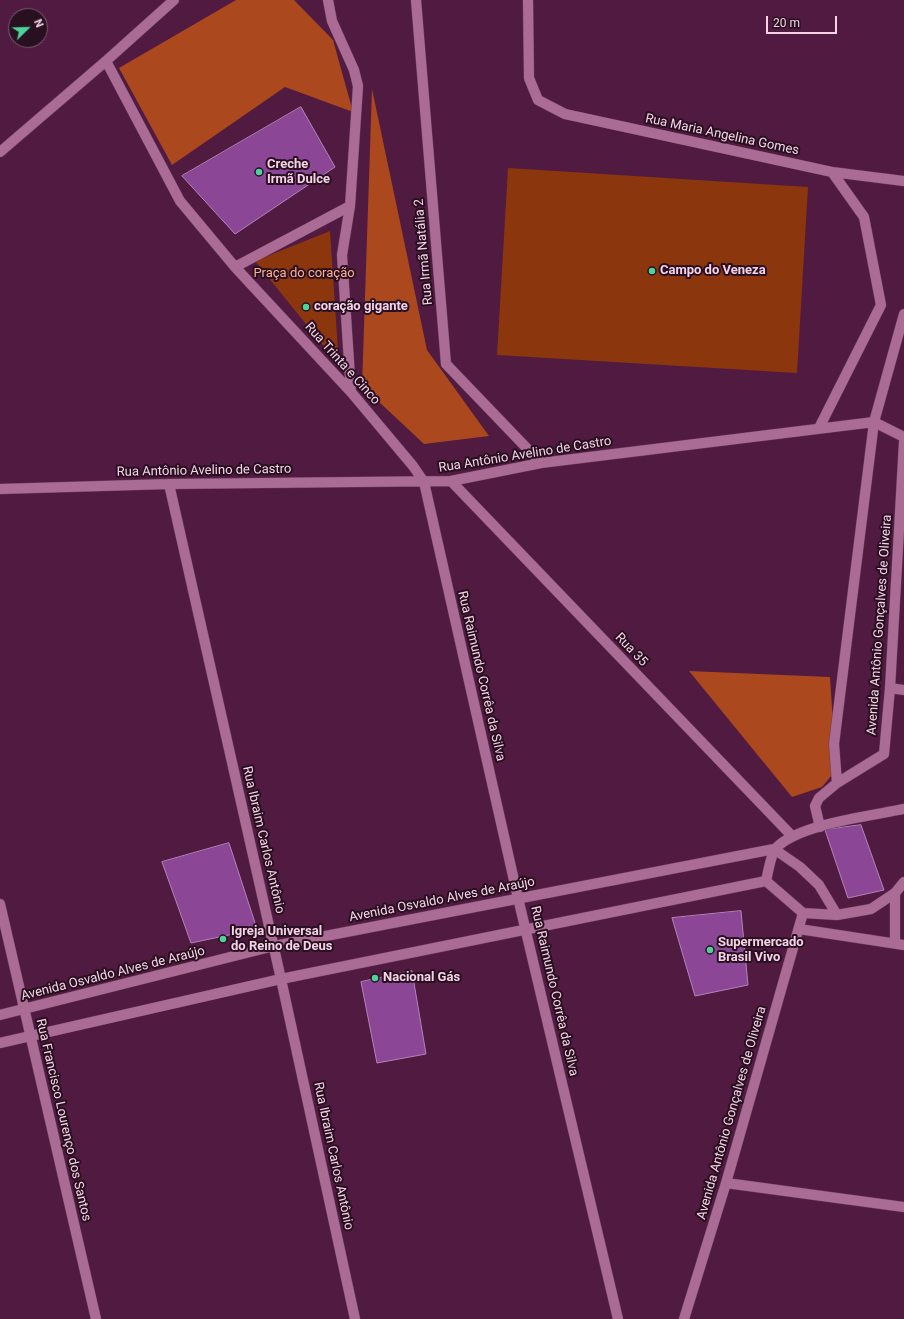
<!DOCTYPE html>
<meta charset="utf-8">
<style>
body{margin:0}
#map{position:relative;width:904px;height:1319px;overflow:hidden;background:#511a40;font-family:Roboto,sans-serif}
canvas{display:block}
.north{position:absolute;left:8px;top:8px;width:40px;height:40px;box-sizing:border-box;background:#281020;border:1px solid #7a5e70;border-radius:50%;rotate:67deg;font-size:11px;font-weight:700;line-height:16px;text-align:center;color:#f5d2e7}
.north::after{content:'';display:block;margin:auto;width:14px;height:18px;background:#4dd39a;clip-path:polygon(50% 0,100% 100%,50% 72%,0 100%)}
.scale{position:absolute;left:766px;top:16px;width:71px;height:18px;box-sizing:border-box;border:2px solid #f5d2e7;border-top:0;padding-left:5px;font-size:12px;line-height:14px;white-space:nowrap;color:#f5d2e7;-webkit-text-stroke:3px #281020;paint-order:stroke}
</style>
<div id="map">
<canvas width="904" height="1319"></canvas>
<div class="north">N</div>
<div class="scale">20 m</div>
</div>
<script>
const g = document.querySelector('canvas').getContext('2d');
g.lineJoin = 'round';
function fillPath(path, color) { g.fillStyle = color; g.fill(path, 'evenodd'); }
function stroke(path, color, width, dash) { g.strokeStyle = color; g.lineWidth = width; g.lineCap = dash ? 'butt' : 'round'; g.setLineDash(dash || []); g.stroke(path); }
function label(font, color, halo, rows, align = 'center') {
  g.font = font + ' Roboto,sans-serif'; g.lineWidth = 4; g.setLineDash([]); g.textBaseline = 'middle'; g.strokeStyle = halo; g.fillStyle = color; for (const [text, x, y, turn = 0] of rows) {
    g.save(); g.translate(x, y); g.rotate((+turn || 0) * Math.PI / 180); g.textAlign = isNaN(turn) ? turn : align; if (halo) g.strokeText(text, 0, 0); g.fillText(text, 0, 0); g.restore();
  }
}
fillPath(new Path2D(`
 M508,168L808,187L797,373L497,355Z
 M330,231L339,365L255,261Z`), '#8c360e');
fillPath(new Path2D(`
 M236,0H294L333,40L353,112L285,87L172,165L119,68Z
 M372,89L427,350L489,436L424,444L362,386Z
 M689,671L830,677L836,770L822,787L792,797Z`), '#ab481e');
const building = new Path2D(`
 M301,107L335,167L235,234L182,176Z
 M861,825L884,890L848,898L825,830Z
 M229,843L257,929L191,943L162,862Z
 M741,911L748,985L695,996L672,918Z
 M412,971L426,1054L377,1063L361,982Z`);
fillPath(building, '#8b4796');
stroke(building, '#b283ba', 1);
const minor = new Path2D(`
 M328,0L332,21L354,70L358,86L350,206L342,255L351,392
 M416,0L446,364L541,463
 M528,0L529,78L538,100L565,114L832,172L904,181
 M106,61L180,201L235,267L351,392L413,466L424,482L518,898L618,1319
 M0,152L106,61L174,0
 M235,267L350,206
 M819,428L881,305L864,217L832,172
 M451,481L792,836
 M169,484L281,979L355,1319
 M0,489L169,484L451,481L541,463L874,422L904,437
 M890,688L904,690
 M837,783L884,754L890,688L904,442
 M820,827L815,806L819,798L837,783L834,744L874,422L904,314
 M0,904L96,1319
 M799,929L904,945
 M895,943V893
 M726,1183L904,1207
 M684,1319L726,1183L803,913`);
const tertiary = new Path2D(`
 M904,809C870,816 799,824 776,848C771,853 768,873 766,881L803,913L837,915L871,909L895,893L904,882
 M0,1015L274,946L774,849L800,867L819,885L837,915
 M0,1043L281,979L766,881`);
stroke(minor, '#6a3b5c', 11);
stroke(tertiary, '#6a3b5c', 11);
stroke(minor, '#aa6c94', 10);
stroke(tertiary, '#aa6c94', 10);
for (const [x, y, r, color] of [
 [259,172,4,"#4dd39a"],
 [652,271,4,"#4dd39a"],
 [306,307,4,"#4dd39a"],
 [223,939,4,"#4dd39a"],
 [710,950,4,"#4dd39a"],
 [375,978,4,"#4dd39a"]
]) { const dot = new Path2D(); dot.arc(x, y, r, 0, 2 * Math.PI); g.fillStyle = color; g.fill(dot); stroke(dot, '#281020', 1.5); }
label('13px', '#f5d2e7', '#281020', [
 ["Rua Maria Angelina Gomes",722,135,12],
 ["Rua Irmã Natália 2",424,252,-95],
 ["Rua Trinta e Cinco",342,364,48],
 ["Rua Antônio Avelino de Castro",525,455,-9],
 ["Rua Antônio Avelino de Castro",204,471,-1],
 ["Avenida Antônio Gonçalves de Oliveira",880,625,-86],
 ["Rua 35",631,650,46],
 ["Rua Raimundo Corrêa da Silva",481,676,77],
 ["Rua Ibraim Carlos Antônio",263,840,77],
 ["Avenida Osvaldo Alves de Araújo",442,900,-11],
 ["Avenida Osvaldo Alves de Araújo",113,974,-14],
 ["Rua Raimundo Corrêa da Silva",554,991,77],
 ["Avenida Antônio Gonçalves de Oliveira",732,1113,-74],
 ["Rua Francisco Lourenço dos Santos",63,1120,77],
 ["Rua Ibraim Carlos Antônio",333,1156,78]
]);
label('bold 13px', '#f5d2e7', '#281020', [
 ["Creche",267,165],
 ["Irmã Dulce",267,180],
 ["Campo do Veneza",660,271],
 ["coração gigante",314,307],
 ["Igreja Universal",231,932],
 ["do Reino de Deus",231,947],
 ["Supermercado",718,943],
 ["Brasil Vivo",718,958],
 ["Nacional Gás",383,978]
], 'left');
label('13px', '#ffaf91', '#281020', [
 ["Praça do coração",304,274]
]);
</script>
